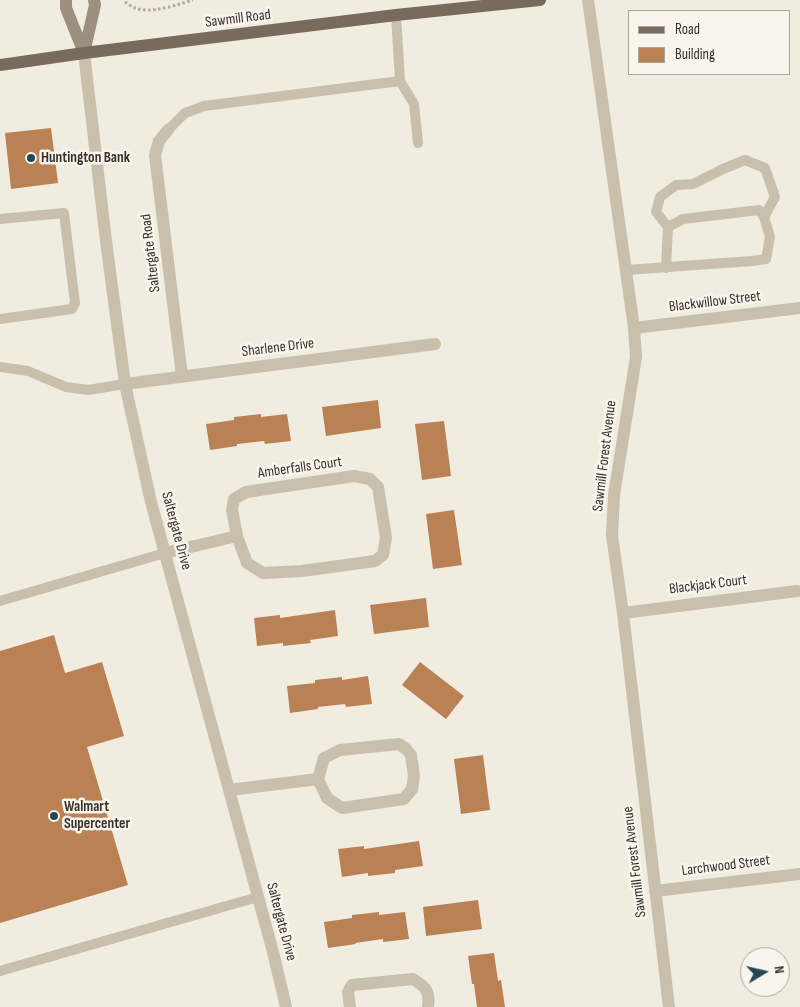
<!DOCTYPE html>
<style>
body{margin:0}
#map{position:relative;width:800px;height:1007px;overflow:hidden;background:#f1ece0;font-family:"Sofia Sans Condensed",sans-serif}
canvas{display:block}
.legend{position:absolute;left:628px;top:10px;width:162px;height:65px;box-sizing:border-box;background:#f9f5ed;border:1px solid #aba79f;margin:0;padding:6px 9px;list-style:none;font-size:15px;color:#37312b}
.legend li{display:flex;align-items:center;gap:10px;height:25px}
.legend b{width:25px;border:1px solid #aba79f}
.north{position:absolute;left:740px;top:947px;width:50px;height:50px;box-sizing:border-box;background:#f9f5ed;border:1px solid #aba79f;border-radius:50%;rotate:81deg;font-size:14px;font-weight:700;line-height:20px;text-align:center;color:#37312b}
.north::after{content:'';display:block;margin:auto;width:18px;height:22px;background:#244855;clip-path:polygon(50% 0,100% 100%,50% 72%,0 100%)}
</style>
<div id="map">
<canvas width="800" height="1007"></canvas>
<ul class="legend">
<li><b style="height:6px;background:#786b5e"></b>Road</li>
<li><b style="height:14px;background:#ba8155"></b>Building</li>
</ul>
<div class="north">N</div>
</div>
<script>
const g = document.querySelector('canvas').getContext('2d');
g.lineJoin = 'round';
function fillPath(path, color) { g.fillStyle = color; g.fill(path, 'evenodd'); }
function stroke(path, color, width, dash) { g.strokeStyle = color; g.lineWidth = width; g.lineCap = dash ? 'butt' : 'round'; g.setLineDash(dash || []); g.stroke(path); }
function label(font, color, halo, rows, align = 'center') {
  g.font = font + ' "Sofia Sans Condensed",sans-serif'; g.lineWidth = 5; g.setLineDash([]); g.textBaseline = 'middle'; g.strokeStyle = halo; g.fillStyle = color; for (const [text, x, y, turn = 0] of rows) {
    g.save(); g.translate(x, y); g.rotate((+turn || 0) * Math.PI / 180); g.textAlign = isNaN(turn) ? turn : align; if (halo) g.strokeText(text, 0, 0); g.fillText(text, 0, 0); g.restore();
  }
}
fillPath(new Path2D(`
 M51,128L58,183L11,189L5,133Z
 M378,400L381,428L326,436L322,407Z
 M261,414V417L287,414L291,441L265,444L264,441L237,444V446L210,450L206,424L234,420V417Z
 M444,421L451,476L422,480L415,424Z
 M454,510L462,565L433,569L426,514Z
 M426,598L429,627L374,634L370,605Z
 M335,610L338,636L310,640L311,643L283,646V643L257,646L254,618L280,615V618Z
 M54,635L65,673L102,662L124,736L87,747L128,885L0,923V651Z
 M420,662L464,696L446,719L402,685Z
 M368,676L372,704L346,707L345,704L318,707V709L290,713L287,686L315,683V680L342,677V680Z
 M483,755L490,810L461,814L454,759Z
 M419,841L423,866L395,870V873L368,876V873L342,877L338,849L364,846V849Z
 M478,900L482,929L426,936L423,907Z
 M379,912V915L405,912L409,939L383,942V939L355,943L356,944L328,948L324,922L352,918V915Z
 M494,953L498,981L501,980L505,1007H477L474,984H472L468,956Z`), '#ba8155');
stroke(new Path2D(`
 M125,2C128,4 132,7 135,8C151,14 177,5 193,0`), '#b4a997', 3, [2.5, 2.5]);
stroke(new Path2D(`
 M400,81L414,104L418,143
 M168,130L185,113L204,106L400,81L396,15
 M0,219L64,213L75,303L72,309L0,319
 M668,227L656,212L660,197L676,185L693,184L723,169L745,160L765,168L775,197L764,217
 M626,270L752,261L766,259L770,237L764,217L759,210L683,219L668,227L666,268
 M0,367L28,371L66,387L88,390L125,384
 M0,601L165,553
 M0,971L258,897`), '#c8bfad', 10);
stroke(new Path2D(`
 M588,0L634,328L636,357L614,495L612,535L623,613L669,1007
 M84,53L106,241L125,384L151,502L273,952L286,1007
 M168,130L159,141L155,155L182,376
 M634,328L800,308
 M125,384L435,344
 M354,476L370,479L378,487L386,538L383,555L375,561L302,571L263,573L247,563L237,536L232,510L234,499L246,492Z
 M165,553L237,536
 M623,613L797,591
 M399,744L406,749L411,755L414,776L412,789L404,799L342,808L327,798L318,779L324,758L340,750Z
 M229,790L318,779
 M655,891L800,874
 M350,1007L348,992L352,985L413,979C426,987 430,991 428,1007`), '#c8bfad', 12);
stroke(new Path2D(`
 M66,0V8L84,53
 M84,53L95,5L94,0`), '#9c8f7f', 12);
stroke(new Path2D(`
 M0,65L84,53L396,15L540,0`), '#786b5e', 12);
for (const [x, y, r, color] of [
 [31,158,5,"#244855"],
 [54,816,5,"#244855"]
]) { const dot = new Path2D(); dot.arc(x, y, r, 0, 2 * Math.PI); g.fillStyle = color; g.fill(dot); stroke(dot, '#f9f5ed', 2); }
label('15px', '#37312b', '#f9f5ed', [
 ["Sawmill Road",238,19,-7],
 ["Saltergate Road",151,253,-97],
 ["Blackwillow Street",715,302,-7],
 ["Sharlene Drive",278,348,-7],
 ["Sawmill Forest Avenue",605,456,-83],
 ["Amberfalls Court",300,468,-8],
 ["Saltergate Drive",176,531,75],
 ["Blackjack Court",708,585,-7],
 ["Sawmill Forest Avenue",635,862,-97],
 ["Larchwood Street",726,866,-7],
 ["Saltergate Drive",281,922,75]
]);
label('bold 15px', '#37312b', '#f9f5ed', [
 ["Huntington Bank",41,158],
 ["Walmart",64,807],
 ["Supercenter",64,824]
], 'left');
</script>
